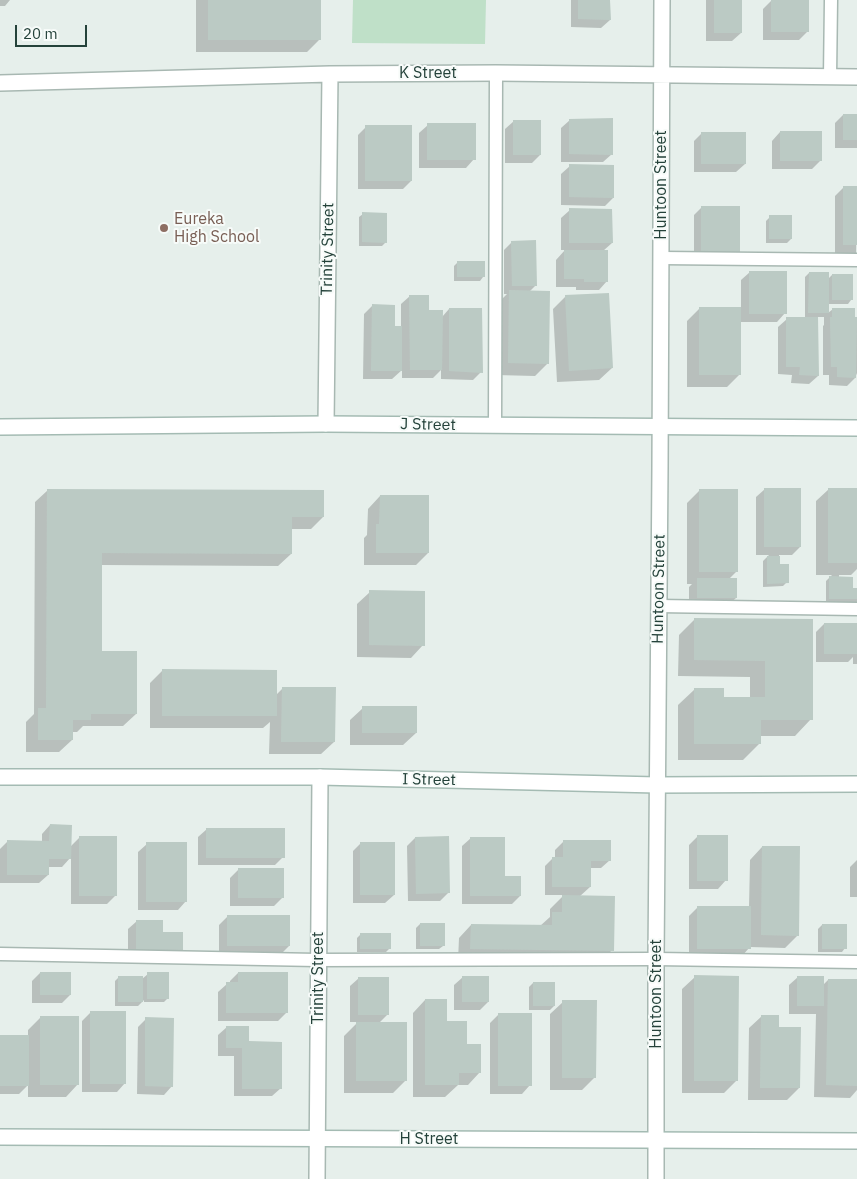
<!DOCTYPE html>
<style>
body{margin:0}
#map{position:relative;width:857px;height:1179px;overflow:hidden;background:#e6efeb;font-family:"IBM Plex Sans",sans-serif}
canvas{display:block}
.scale{position:absolute;left:15px;top:25px;width:72px;height:22px;box-sizing:border-box;border:2px solid #24423a;border-top:0;padding-left:6px;font-size:15px;line-height:18px;white-space:nowrap;color:#24423a;-webkit-text-stroke:4px #f7fbf9;paint-order:stroke}
</style>
<div id="map">
<canvas width="857" height="1179"></canvas>
<div class="scale">20 m</div>
</div>
<script>
const g = document.querySelector('canvas').getContext('2d');
g.lineJoin = 'round';
function fillPath(path, color) { g.fillStyle = color; g.fill(path, 'evenodd'); }
function stroke(path, color, width, dash) { g.strokeStyle = color; g.lineWidth = width; g.lineCap = dash ? 'butt' : 'round'; g.setLineDash(dash || []); g.stroke(path); }
function label(font, color, halo, rows, align = 'center') {
  g.font = font + ' "IBM Plex Sans",sans-serif'; g.lineWidth = 4; g.setLineDash([]); g.textBaseline = 'middle'; g.strokeStyle = halo; g.fillStyle = color; for (const [text, x, y, turn = 0] of rows) {
    g.save(); g.translate(x, y); g.rotate((+turn || 0) * Math.PI / 180); g.textAlign = isNaN(turn) ? turn : align; if (halo) g.strokeText(text, 0, 0); g.fillText(text, 0, 0); g.restore();
  }
}
fillPath(new Path2D(`
 M353,0H486L485,44L352,43Z`), '#bfe0c8');
fillPath(new Path2D(`
 M0,0H10L5,6H0Z
 M196,0H320L319,40L307,52H196Z
 M571,0H609L610,20L601,28L571,27Z
 M706,0H741V33L732,41H706Z
 M771,1L807,32L799,40H763V9Z
 M843,115H857V148H835V123Z
 M570,120L612,154L603,162H561V128Z
 M514,121L540,155L532,163H505V129Z
 M428,125L474,159L466,168H419V133Z
 M366,127L411,181L403,189H358V135Z
 M780,132L821,160L812,169H772V141Z
 M702,133L745,164L736,172H694V141Z
 M570,166L613,198L605,206L561,205V174Z
 M843,188H857L856,253H835V196Z
 M702,207L738,251L730,260H694V215Z
 M570,210L612,243L603,251L607,281L599,290H576V287H556V260L565,250H561V218Z
 M363,214L386,242L382,246H359V217Z
 M770,217L791,239L787,243H766V221Z
 M512,242L536,285L529,292L548,363L535,376L496,375L497,304L507,294H504V250Z
 M458,262L483,277L480,281H454V266Z
 M750,272L785,313L777,322H740V374L727,387H687V321L699,309H741V280Z
 M809,273L828,279L832,275L851,300L848,304H828V313L833,309L857,318V373L855,378L847,386L829,385V375H823V326L824,325V317H817L818,376L809,384L791,383L792,375L778,374V327L787,319H805V277Z
 M410,296L428,312L442,317L449,309L481,372L473,380L441,379V370L433,378H402V370L392,379H363L364,314L373,305L393,327H401V304Z
 M566,296L612,368L599,380L557,382L553,309Z
 M765,489L800,547L792,555H779V565L787,582L783,586L763,587V561L769,555H756V497Z
 M829,489H857V569L851,575H839V577L852,589L857,590V602L826,603V581L832,575H816V501Z
 M48,490L323,517L311,529H291V554L278,566L101,565L100,652L136,714L123,726H83L77,732H72V740L59,752H26V722L34,714L35,502Z
 M699,491L737,571L729,579L736,598L727,606H689V587L692,584H687V503Z
 M380,496L428,553L416,565H364V538L367,535L368,509Z
 M370,592L423,645L411,658L357,657V604Z
 M695,619L812,620L811,719L795,736H759V744L743,760H678V705L695,689L722,698L750,699V677L678,676L679,635Z
 M824,624L857,636V664H853V657L848,662H816V632Z
 M162,671L276,695L283,688L334,742L321,754H269L270,722L263,728H150V683Z
 M363,708L416,733L403,745H350V720Z
 M50,825L70,847L80,837L115,896L107,904H71V857L62,867H48V875L39,883H0V849L8,841L42,842V834Z
 M207,829L283,857L275,865H198V837Z
 M698,836L726,880L718,889H689V845Z
 M415,838L449,892L440,901H408L407,846Z
 M471,838L520,896L512,904H462V846Z
 M564,841L610,860L601,868H590V887L579,897L612,950L600,963L458,961L459,938L471,925L540,926L550,917V909L564,895H545V866L553,858H555V850Z
 M361,843L394,895L385,903H353V851Z
 M147,844L186,901L178,910H138V852Z
 M762,847L798,935L785,948L750,947L741,957H689V916L697,908H749L750,860Z
 M857,860V897H850V867Z
 M239,869L283,897L274,906H230V878Z
 M228,916L289,946L281,954H219V925Z
 M137,921L162,933L182,950L174,958H128V929Z
 M420,924L443,946L439,949H416V928Z
 M822,925L845,948L842,952H818V929Z
 M361,934L390,948L386,952H357V938Z
 M40,973L70,995L62,1003H32V981Z
 M238,973L287,1012L278,1021H218V992L227,984H230V981Z
 M148,974L168,998L164,1002H144V1000L138,1006H115V981L119,977L142,979Z
 M463,977L488,1002L480,1010H454V985Z
 M695,977L737,1080L724,1093H682V989Z
 M798,977L823,985L828,980H857V1090L850,1098L814,1097L816,1014H789V985Z
 M359,978L388,1014L379,1023L406,1080L393,1093H344V1036L358,1022H350V986Z
 M533,983L554,1006L550,1010H529V987Z
 M425,1000L466,1045L480,1072L468,1085H458L445,1097H413V1013Z
 M563,1002L595,1077L582,1090H550V1014Z
 M91,1012L125,1083L117,1092H82V1021Z
 M499,1014L530,1085L522,1094H490V1023Z
 M762,1016L778,1028L799,1088L787,1100H748L749,1028Z
 M40,1018L78,1084L66,1097H28V1085L19,1094H0V1036H28V1030Z
 M146,1019L172,1086L164,1095L137,1094L138,1027Z
 M227,1027L281,1088L272,1096H234V1056H218V1035Z`), '#0003');
fillPath(new Path2D(`
 M208,0H321V40H208Z
 M578,0H610L611,20L578,19Z
 M714,0H742V33H714Z
 M771,0H809V32H771Z
 M843,114H857V140H843Z
 M613,118V155L569,154V119Z
 M513,120H541V155H513Z
 M427,123H476V160H427Z
 M365,125H412V181H365Z
 M780,131H822V161H780Z
 M701,132H746V164H701Z
 M569,164L614,165V198L569,197Z
 M843,186H857V245H843Z
 M701,206H740V252H701Z
 M569,208L612,209L613,243H569Z
 M362,212L387,213V243L362,242Z
 M769,215H792V239H769Z
 M536,240L537,286H512L511,241Z
 M564,250H608V282H584V279H564Z
 M457,261H485V277H457Z
 M749,271H787V314H749Z
 M809,272H829V313H808Z
 M832,274H853V300H832Z
 M509,290L550,291L549,364L508,363Z
 M609,293L613,368L569,371L565,295Z
 M409,295H429V310H443L442,370H410Z
 M372,304L395,305V326H402V371H371Z
 M699,307H741V375H699Z
 M449,308H482L483,373L449,371Z
 M832,308H855V317H857L856,378L837,377V367H831L830,317H832Z
 M786,317H818L819,376L799,375L800,367H786Z
 M764,488H801V547H764Z
 M828,488H857V563H828Z
 M47,489L324,490V517H292V554L102,553V651H137V714H91V720H73V740H38V708H46Z
 M699,489H738V572H699Z
 M380,495H429V553H376V524H379Z
 M767,556H780V564H789V583L767,584Z
 M829,576L853,577V588H857V599H829Z
 M697,578H737V598H697Z
 M369,590L425,591V646L369,645Z
 M694,618L813,619V720H761V744H694V688H724V697H765V661L694,660Z
 M824,623H857V654H824Z
 M162,669L277,670V716H162Z
 M282,687H336L335,742H281Z
 M362,706H417V733H362Z
 M50,824L72,825L71,859H49V875H7V840L49,841Z
 M206,828H285V858H206Z
 M697,835H728V881H697Z
 M79,836H117V896H79Z
 M449,836L450,893L416,894L415,837Z
 M470,837H505V876H521V896H470Z
 M563,840H611V861H591V887H552V857H563Z
 M146,842H187V902H146Z
 M360,842H395V895H360Z
 M762,846H800L799,936L761,935Z
 M238,868H284V898H238Z
 M562,895L615,896L614,951L470,949L471,924L552,925V912H562Z
 M697,906H751V949H697Z
 M227,915H290V946H227Z
 M136,920H163V932H183V950H136Z
 M420,923H445V946H420Z
 M822,924H847V949H822Z
 M360,933H391V949H360Z
 M40,972H71V995H40Z
 M147,972H169V999H147Z
 M238,972H288V1013H226V982H238Z
 M694,975L739,976L738,1081H694Z
 M118,976H143V1002H118Z
 M462,976H489V1002H462Z
 M797,976H824V1006H797Z
 M358,977H389V1015H358Z
 M828,979H857V1086L826,1085Z
 M533,982H555V1006H533Z
 M425,999H447V1021H467V1044H481V1073H459V1085H425Z
 M562,1000H597L596,1078H562Z
 M90,1011H126V1084H90Z
 M498,1013H532V1086H498Z
 M761,1015H779V1027H801L800,1088H760Z
 M40,1016H79V1085H40Z
 M145,1017L174,1018L173,1087L145,1086Z
 M356,1022H407V1081H356Z
 M226,1026H249V1041L282,1042V1089H242V1048H226Z
 M0,1035H29V1086H0Z`), '#bbcac4');
const lane = new Path2D(`
 M830,77L831,0
 M662,258L857,260
 M495,426L496,73
 M658,606L857,609
 M0,954L317,960L656,959L857,962`);
const street = new Path2D(`
 M0,83L330,74L496,73L857,77
 M326,424L330,74
 M317,1179L320,777
 M656,1179V959L660,468L662,0`);
const secondary = new Path2D(`
 M0,427L326,424L857,428
 M0,777H320L657,785L857,784
 M0,1137L857,1141`);
stroke(lane, '#a8b8b2', 15);
stroke(street, '#a8b8b2', 18);
stroke(secondary, '#a4bbb3', 18);
stroke(lane, '#fff', 12);
stroke(street, '#fff', 15);
stroke(secondary, '#fff', 15);
for (const [x, y, r, color] of [
 [164,228,5,"#8d6e63"]
]) { const dot = new Path2D(); dot.arc(x, y, r, 0, 2 * Math.PI); g.fillStyle = color; g.fill(dot); stroke(dot, '#f7fbf9', 2); }
label('16px', '#24423a', '#f7fbf9', [
 ["K Street",428,73],
 ["Huntoon Street",661,185,-90],
 ["Trinity Street",328,249,-89],
 ["J Street",428,425,1],
 ["Huntoon Street",659,589,-89],
 ["I Street",429,780,1],
 ["Trinity Street",318,978,-90],
 ["Huntoon Street",656,994,-90],
 ["H Street",429,1139]
]);
label('16px', '#785e54', '#f7fbf9', [
 ["Eureka",174,219],
 ["High School",174,237]
], 'left');
</script>
